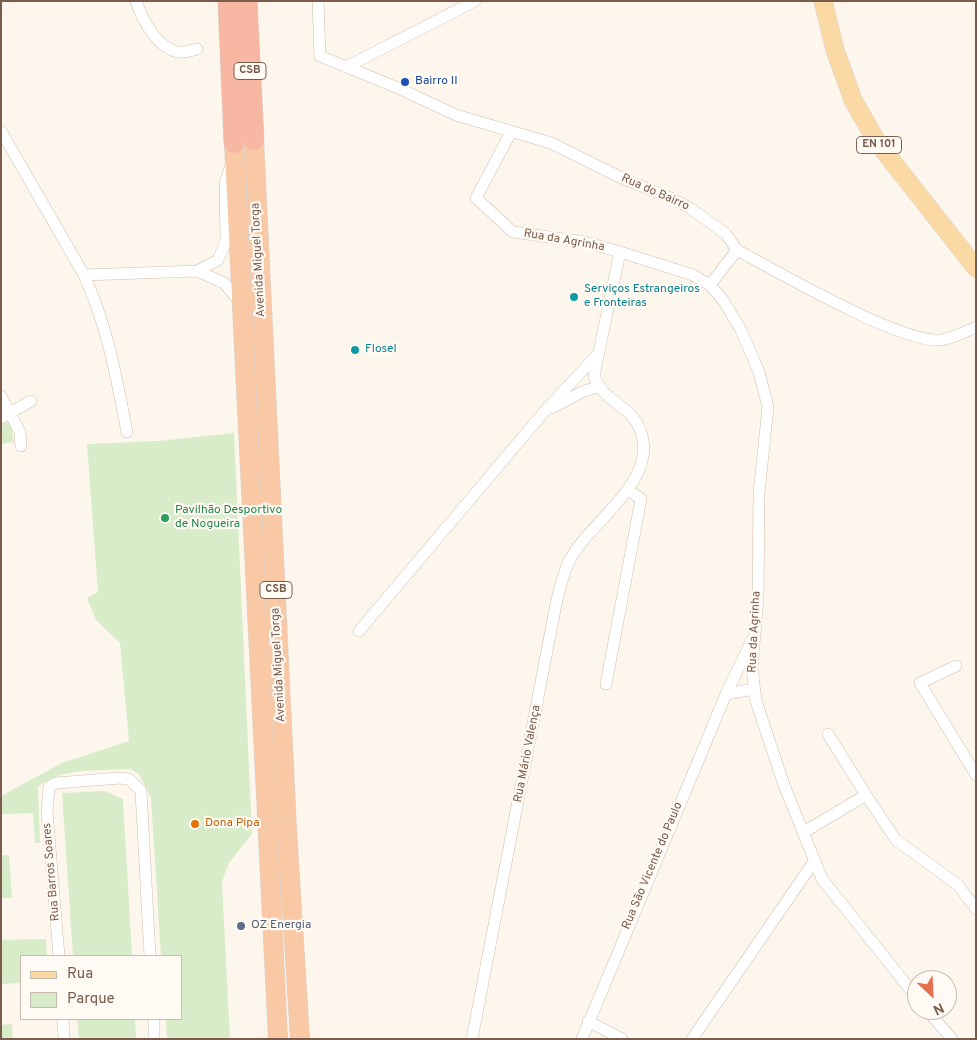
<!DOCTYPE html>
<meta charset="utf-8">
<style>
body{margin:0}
#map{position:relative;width:977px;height:1040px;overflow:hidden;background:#fdf6ec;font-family:Overpass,sans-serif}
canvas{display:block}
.frame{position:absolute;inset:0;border:2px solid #7a5c4d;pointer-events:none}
.legend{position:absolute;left:20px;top:955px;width:162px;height:65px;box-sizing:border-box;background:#fffaf3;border:1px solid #cabbb1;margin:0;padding:6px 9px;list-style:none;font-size:15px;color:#7a5c4d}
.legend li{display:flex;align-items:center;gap:10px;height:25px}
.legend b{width:25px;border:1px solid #cabbb1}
.north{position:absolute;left:907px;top:970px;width:50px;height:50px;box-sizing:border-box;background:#fffaf3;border:1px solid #cabbb1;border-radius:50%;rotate:155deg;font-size:14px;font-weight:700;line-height:20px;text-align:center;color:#7a5c4d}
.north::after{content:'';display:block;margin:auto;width:18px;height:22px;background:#e76f51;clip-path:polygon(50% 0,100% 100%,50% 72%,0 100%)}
</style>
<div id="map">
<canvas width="977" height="1040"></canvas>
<div class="frame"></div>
<ul class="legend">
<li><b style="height:6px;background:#fbd9a5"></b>Rua</li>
<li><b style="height:14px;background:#d8ecc9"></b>Parque</li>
</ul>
<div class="north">N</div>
</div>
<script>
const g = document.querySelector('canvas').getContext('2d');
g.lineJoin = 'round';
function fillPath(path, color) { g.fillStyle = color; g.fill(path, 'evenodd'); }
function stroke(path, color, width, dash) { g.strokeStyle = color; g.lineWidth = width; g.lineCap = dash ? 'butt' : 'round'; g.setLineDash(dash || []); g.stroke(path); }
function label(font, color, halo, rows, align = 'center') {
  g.font = font + ' Overpass,sans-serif'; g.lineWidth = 4.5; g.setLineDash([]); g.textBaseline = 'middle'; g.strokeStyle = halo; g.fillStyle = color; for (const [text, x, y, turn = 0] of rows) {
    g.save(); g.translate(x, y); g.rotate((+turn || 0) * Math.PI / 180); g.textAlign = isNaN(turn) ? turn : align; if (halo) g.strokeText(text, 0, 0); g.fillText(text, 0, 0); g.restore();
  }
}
fillPath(new Path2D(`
 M7,422L11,424L14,442L1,444V425Z
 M234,433L252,834L229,863L222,882L230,1039H167L166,1019H181V956H161L151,798L139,774L130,769C101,771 61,767 38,787L40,843H35L33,813L1,814V796L62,763L129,741L120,643L96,620L87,598L98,592L87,444L159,441Z
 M105,791L123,799L132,956H73L62,793Z
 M1,855H9L12,898H1Z
 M46,939L47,956H21V983L1,984V940Z
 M77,1019H135L136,1039H79Z
 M12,1024L13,1039H1V1025Z`), '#d8ecc9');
const minor = new Path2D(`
 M136,1C142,19 155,44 174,51C181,54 190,51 197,49
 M318,1L320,56L398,88L456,115L551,143L626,180L671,198L690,208L726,234L737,250C776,271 900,343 940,340C952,339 964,332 976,327
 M346,67L475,1
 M1,131L84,275L197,271L218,260L226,241L225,183L231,165
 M511,132L476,198L513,232L585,242L620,252
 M197,271L224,283L241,303
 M84,275C108,328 116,376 127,432
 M710,285L737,250
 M1,396L20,432L21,446
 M552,408L584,391L598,387
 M1,418L31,401
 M359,631L544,412L598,354
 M956,666L920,683L976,775
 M606,684L641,499L628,490
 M726,694L754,689
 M828,734L866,795
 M804,832L866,795L896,840L958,885L976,909
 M59,956L47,812L49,787L56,783L120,778L129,779L141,791L150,956
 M927,1010L952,1039
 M63,1019L64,1039
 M154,1019V1039
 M588,1021L622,1039
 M472,1039L557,599C561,586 564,568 572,556C593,520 658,480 641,432C630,402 603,404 594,375L620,252L693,275L710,285L723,300L741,330L759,372L768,407L759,493L758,598L752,668L756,701L784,785L822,879L917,998
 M582,1039L726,694L752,640
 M692,1039L815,860`);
const primary = new Path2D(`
 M823,1L835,50L853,100L877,142L976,268`);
const trunk = new Path2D(`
 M254,140L287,830L300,1039
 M234,143L278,1039`);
const motorway = new Path2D(`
 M228,1L234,143
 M247,1L254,140`);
stroke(minor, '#d1beb0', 12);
stroke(primary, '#dad1cd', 19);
stroke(trunk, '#dad1cd', 20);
stroke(motorway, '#dad1cd', 21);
stroke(minor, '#fff', 11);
stroke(primary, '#fbd9a5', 18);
stroke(trunk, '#f9c8a4', 19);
stroke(motorway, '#f7b7a3', 20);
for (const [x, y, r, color] of [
 [405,82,5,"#1a4fb4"],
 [574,297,5,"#0f9aa8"],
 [355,350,5,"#0f9aa8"],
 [165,518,5,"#2e9e5b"],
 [195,824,5,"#e8710a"],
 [241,926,5,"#5c6f8a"]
]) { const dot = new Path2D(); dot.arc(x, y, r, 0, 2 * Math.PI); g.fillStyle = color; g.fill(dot); stroke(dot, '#fffaf3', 2); }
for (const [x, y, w] of [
 [250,71,32],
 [879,145,45],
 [276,590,32]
]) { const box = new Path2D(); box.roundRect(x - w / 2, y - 8.5, w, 17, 4); g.fillStyle = '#fffaf3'; g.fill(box); stroke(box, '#7a5c4d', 1); }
label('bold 11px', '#7a5c4d', null, [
 ["CSB",250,71],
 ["EN 101",879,145],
 ["CSB",276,590]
]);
label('12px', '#164399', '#fffaf3', [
 ["Bairro II",415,82]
], 'left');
label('12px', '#7a5c4d', '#fffaf3', [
 ["Rua do Bairro",655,193,24],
 ["Rua da Agrinha",564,241,10],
 ["Avenida Miguel Torga",259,260,-93],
 ["Rua da Agrinha",755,632,-87],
 ["Avenida Miguel Torga",279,665,-93],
 ["Rua Mário Valença",528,754,-79],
 ["Rua São Vicente do Paulo",653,866,-67],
 ["Rua Barros Soares",52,872,-95]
]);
label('12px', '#0d838f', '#fffaf3', [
 ["Serviços Estrangeiros",584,290],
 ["e Fronteiras",584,304],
 ["Flosel",365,350]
], 'left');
label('12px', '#27864d', '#fffaf3', [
 ["Pavilhão Desportivo",175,511],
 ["de Nogueira",175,525]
], 'left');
label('12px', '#c56008', '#fffaf3', [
 ["Dona Pipa",205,824]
], 'left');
label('12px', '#4e5e75', '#fffaf3', [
 ["OZ Energia",251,926]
], 'left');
</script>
